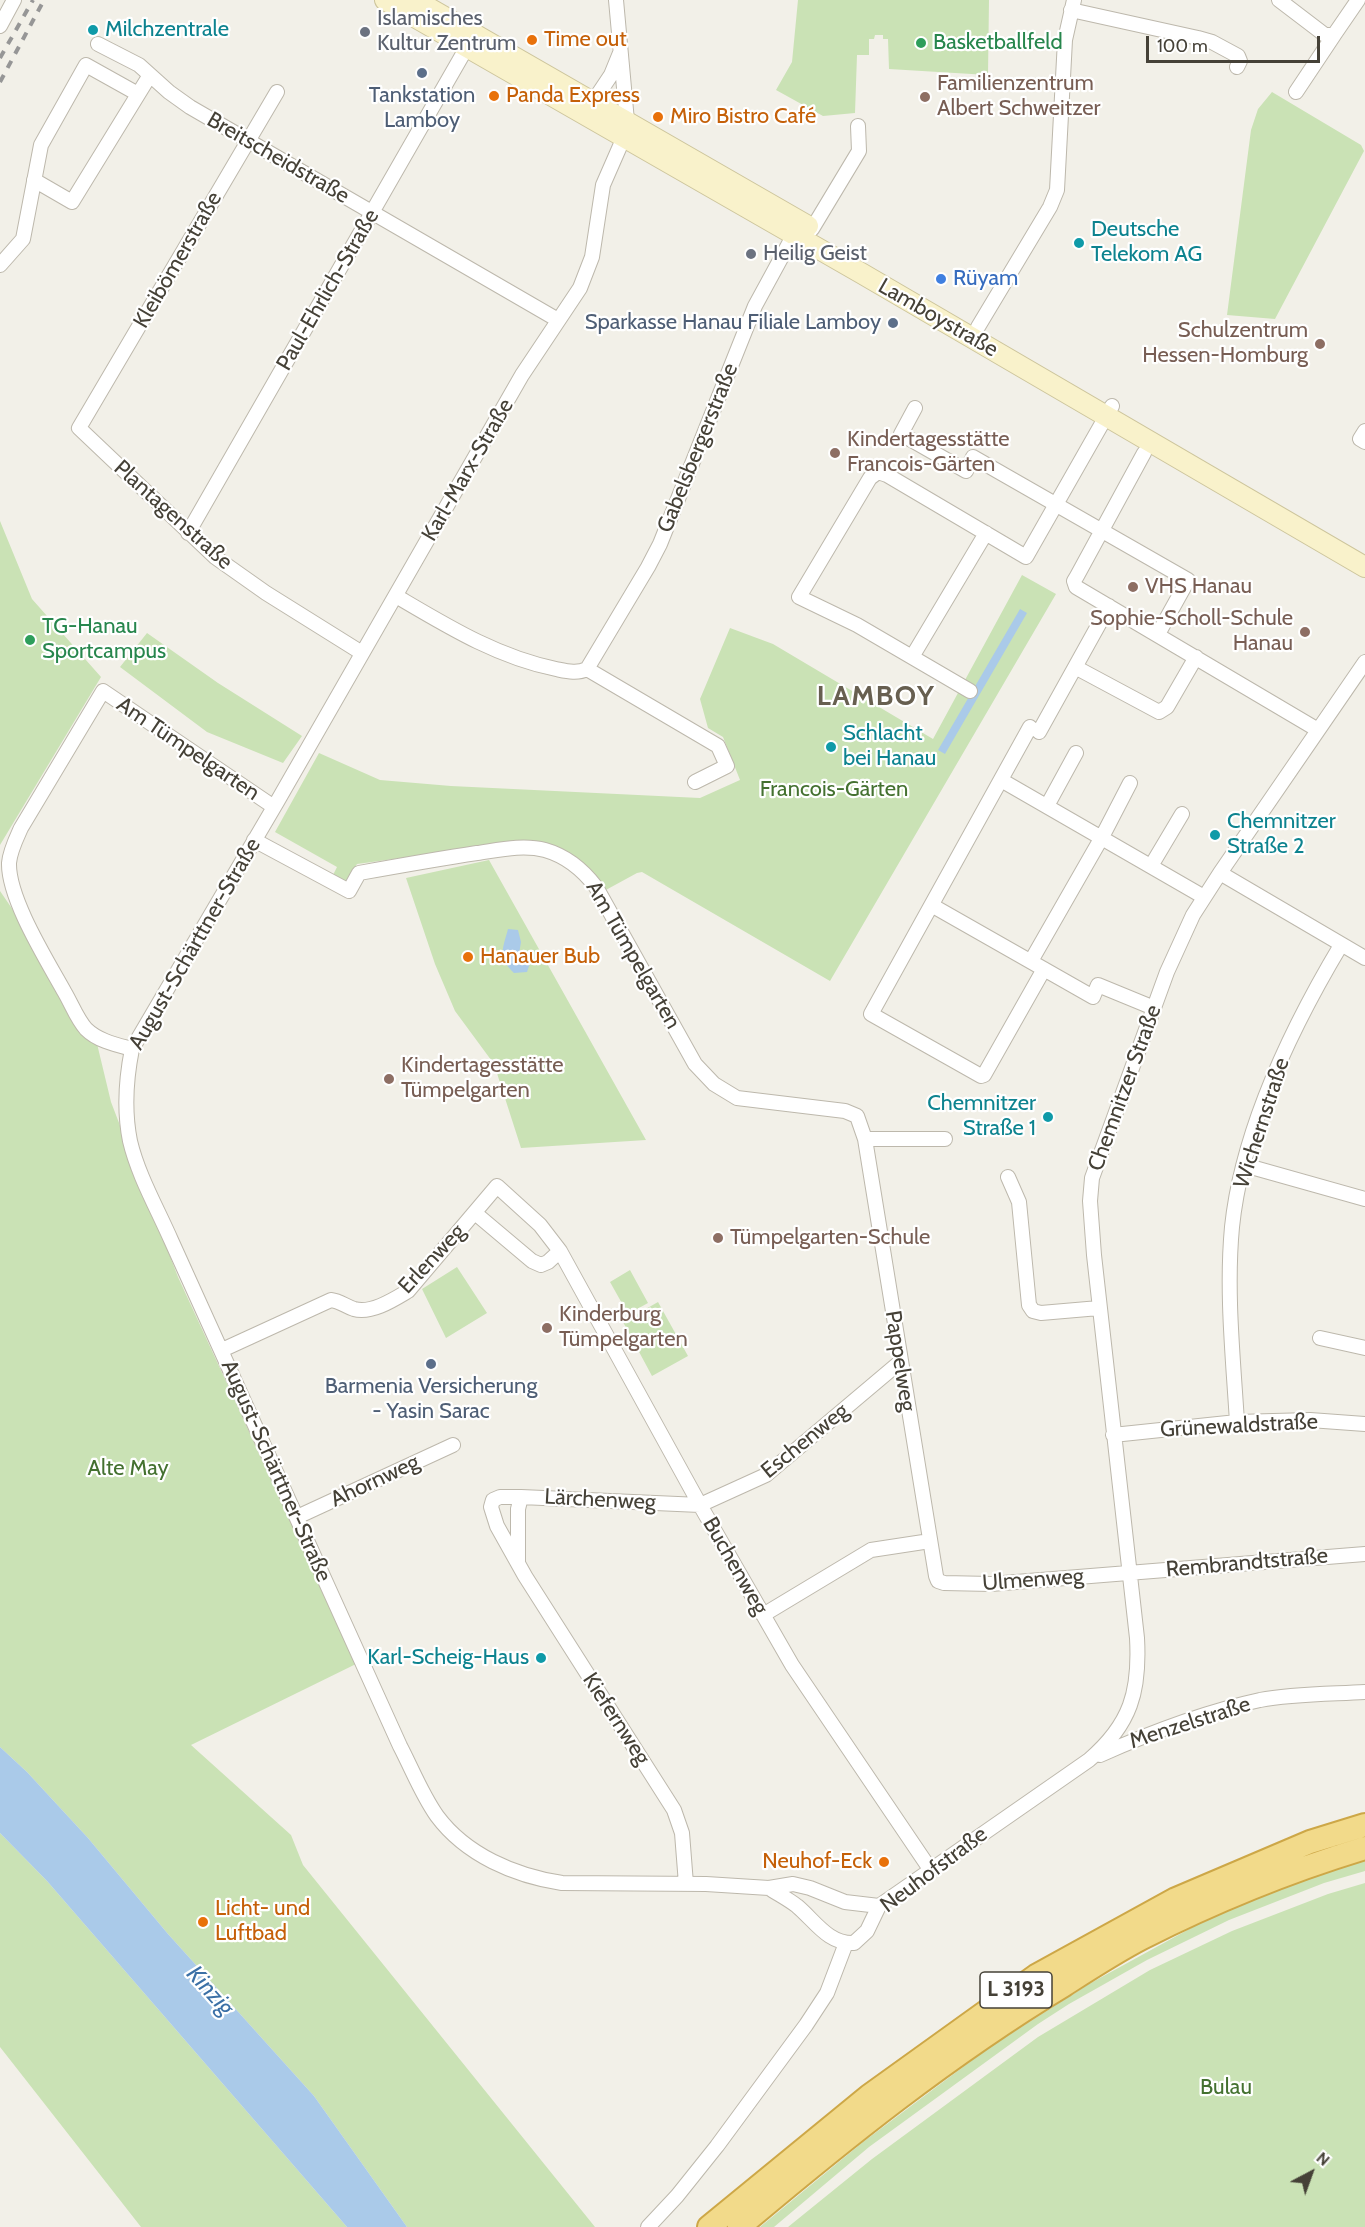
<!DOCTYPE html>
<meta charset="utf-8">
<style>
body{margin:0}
#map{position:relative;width:1365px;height:2227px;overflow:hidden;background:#f2f0e8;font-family:Cabin,sans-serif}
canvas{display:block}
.north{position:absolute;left:1281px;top:2143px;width:60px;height:60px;-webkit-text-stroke:4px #fff;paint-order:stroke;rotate:41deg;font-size:16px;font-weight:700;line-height:24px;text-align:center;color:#454137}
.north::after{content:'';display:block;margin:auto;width:21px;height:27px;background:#454137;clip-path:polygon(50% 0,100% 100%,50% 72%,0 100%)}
.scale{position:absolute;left:1146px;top:36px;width:174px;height:27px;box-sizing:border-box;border:3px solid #454137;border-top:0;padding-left:8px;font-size:18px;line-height:21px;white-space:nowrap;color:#454137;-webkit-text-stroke:4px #fff;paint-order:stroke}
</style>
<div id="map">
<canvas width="1365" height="2227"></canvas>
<div class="north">N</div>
<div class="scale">100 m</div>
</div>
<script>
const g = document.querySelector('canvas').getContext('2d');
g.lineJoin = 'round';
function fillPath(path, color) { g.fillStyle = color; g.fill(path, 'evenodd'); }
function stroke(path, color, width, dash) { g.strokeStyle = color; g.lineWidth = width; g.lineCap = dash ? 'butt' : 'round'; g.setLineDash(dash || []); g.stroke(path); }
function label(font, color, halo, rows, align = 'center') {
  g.font = font + ' Cabin,sans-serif'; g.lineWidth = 4.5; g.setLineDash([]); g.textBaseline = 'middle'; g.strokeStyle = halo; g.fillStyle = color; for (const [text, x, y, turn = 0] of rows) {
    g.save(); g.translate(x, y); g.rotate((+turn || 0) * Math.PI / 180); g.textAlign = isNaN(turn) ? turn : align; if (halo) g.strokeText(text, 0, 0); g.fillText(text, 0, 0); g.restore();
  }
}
fillPath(new Path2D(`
 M798,0H989L988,75L889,69L888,39H883V35H875L874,39H869V55H857L855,113L823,116L776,90L792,62Z
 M1272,92L1361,145L1364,151L1275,319L1227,315L1251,130L1258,109Z
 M0,521L32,599L101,677L0,845Z
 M1022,575L1056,594L830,981L642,872L637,873L604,891L542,843L526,841L357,864L346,883L333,875L337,867L275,832L319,753L380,780L451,786L700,798L740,780L723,737L708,728L700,699L730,628L773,644L933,739Z
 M147,633L218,683L302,736L283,763L207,732L120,667Z
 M489,860L646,1140L521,1148L494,1064L455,1011L435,964L406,878Z
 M0,891L93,1027L111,1102L178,1277L356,1664L191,1745L291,1835L303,1865L595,2227H407L314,2096L168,1934L88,1838L27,1772L0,1747Z
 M457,1267L487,1313L446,1338L422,1289Z
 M630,1270L648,1303L628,1314L610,1282Z
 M658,1302L688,1356L652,1376L623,1322Z
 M0,1833L47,1881L347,2227H141L0,2047Z
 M1365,1856V1871L1324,1883L1229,1920L1147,1960L1069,2004L1038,2024L869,2147L774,2227H760L863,2142L987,2049L1089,1984L1193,1927L1319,1869Z
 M1365,1883V2227H788L872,2159L1038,2037L1150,1970L1232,1931L1328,1894Z`), '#cae2b5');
fillPath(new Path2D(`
 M1020,609L1027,613L945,754L938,750Z
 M508,929L518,930L521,942L519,954L531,960L527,972L514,973C497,957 503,948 508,929Z
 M0,1747L27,1772L88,1838L168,1934L314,2096L407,2227H347L47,1881L0,1833Z`), '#aacae9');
const minor = new Path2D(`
 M616,0L627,121L624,137L603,185L592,257L580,288L522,375L277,802L132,1049C126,1079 124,1111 130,1141C138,1175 157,1208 171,1240L400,1746C412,1769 422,1795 437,1816C466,1855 515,1876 562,1883L706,1884L769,1888L793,1884L810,1888L845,1902L879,1906
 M1279,0L1325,35H1334L1358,0
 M1071,10L1198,38L1212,42L1238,56L1240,61L1237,67
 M0,26L14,0
 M98,44L139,65L169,92L190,107L558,320
 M277,92L79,428L215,557L266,593L362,653
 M1296,92L1334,35
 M593,102L611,75L620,53
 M34,180L72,202L150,75
 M812,229L859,151L858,126
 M0,265L23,239L41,145L86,65L138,94
 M978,327L1050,207L1057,190L1065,40L1074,0
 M915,408L901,434L966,471L973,457L1188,580L1158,634
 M1365,431L1360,439L1365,442
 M1144,453L1077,576L1074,581L1076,587L1318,730
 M188,533L467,47
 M396,596C447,626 497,657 556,669C566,671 577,674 587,669L648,567L660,544L755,306L798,227
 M912,657L986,533
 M1075,667L1159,712L1167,707L1196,657
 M587,669L718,746L727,766L695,782
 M970,691L857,625L799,597L870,478L878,472L887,475L1026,557L1112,406
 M1030,727L871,1014L981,1076L984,1075L1044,969
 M1039,732L1109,606
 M1001,780L1204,897
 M1047,806L1076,753
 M254,840L349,891L359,873C398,866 437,859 477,853C498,850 523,844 545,850C566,856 583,870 596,887L695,1064L714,1084L737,1098L845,1111L857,1116L865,1139L936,1576L938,1581L944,1583L991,1584L1365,1554
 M1151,866L1182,814
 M1220,873L1365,958
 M933,906L1093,997L1098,985L1154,1008
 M1031,961L1102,837L1130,783
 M132,1049C117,1045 98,1041 86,1029C77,1019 72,1005 65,993C48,962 8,899 9,863C10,851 16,839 21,828L103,691L274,807
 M865,1139H945
 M1244,1165L1365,1199
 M1008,1177L1019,1202L1029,1305L1033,1311L1041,1313L1099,1308
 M475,1213L532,1261L541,1265L548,1262L560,1251
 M1320,1338L1365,1348
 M222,1350L331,1300C340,1301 345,1306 354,1309C371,1314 393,1300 408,1291L497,1186L540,1225L560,1251L700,1505L792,1665L930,1869
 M1237,1422C1233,1357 1226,1291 1232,1227C1242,1130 1292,1027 1341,945
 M1113,1435L1237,1422L1310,1420L1365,1424
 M297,1517L453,1445
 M518,1561V1509L521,1497
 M763,1615L871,1550L930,1541
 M1100,1755C1152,1732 1204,1712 1260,1700C1292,1694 1332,1694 1365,1692
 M686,1884L682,1833L674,1810L525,1576L497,1526L491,1507L493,1500L500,1497H521L700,1505L766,1475L900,1362
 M769,1888C778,1894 788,1899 797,1906C815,1921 828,1944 854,1943L867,1931L879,1906L1089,1760C1131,1724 1140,1691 1137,1638L1094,1255L1090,1201L1092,1178L1167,972L1193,915L1220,873L1365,662
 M648,2227L677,2196L717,2146L806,2025L827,1993L846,1943`);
const secondary = new Path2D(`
 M385,0L861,273L1365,567
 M415,0L808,226`);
const trunk = new Path2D(`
 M709,2227L869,2096L1036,1976L1176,1899L1310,1842L1365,1825
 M739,2227C842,2140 948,2055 1064,1985C1089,1969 1115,1952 1142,1938C1213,1902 1289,1871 1365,1848`);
stroke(minor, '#bdb8ac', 16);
stroke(secondary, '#cdc59c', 22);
stroke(trunk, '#cda747', 26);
stroke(minor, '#fff', 14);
stroke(secondary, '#f9f2cb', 20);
stroke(trunk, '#f2da8a', 22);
stroke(new Path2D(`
 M0,58L33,0
 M0,82L44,0`), '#969696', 4, [8, 8]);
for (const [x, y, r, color] of [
 [93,30,6,"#0f9aa8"],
 [365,32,6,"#6b7280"],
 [532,40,6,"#e8710a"],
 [921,43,6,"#2e9e5b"],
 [422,73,6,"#5c6f8a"],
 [494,96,6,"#e8710a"],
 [925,97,6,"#8d6e63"],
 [658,117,6,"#e8710a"],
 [1079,243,6,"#0f9aa8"],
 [751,254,6,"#6b7280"],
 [941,279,6,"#3f7fe0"],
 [893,323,6,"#5c6f8a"],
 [1320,344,6,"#8d6e63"],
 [835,453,6,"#8d6e63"],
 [1133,587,6,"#8d6e63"],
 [1305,632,6,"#8d6e63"],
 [30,640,6,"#2e9e5b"],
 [831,747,6,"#0f9aa8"],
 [1215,835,6,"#0f9aa8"],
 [468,957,6,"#e8710a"],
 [389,1079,6,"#8d6e63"],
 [1048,1117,6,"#0f9aa8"],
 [718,1238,6,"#8d6e63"],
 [547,1328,6,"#8d6e63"],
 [431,1364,6,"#5c6f8a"],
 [541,1658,6,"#0f9aa8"],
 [884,1862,6,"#e8710a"],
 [203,1922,6,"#e8710a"]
]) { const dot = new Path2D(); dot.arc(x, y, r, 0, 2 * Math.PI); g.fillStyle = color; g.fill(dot); stroke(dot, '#fff', 2); }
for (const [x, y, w] of [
 [1016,1990,72]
]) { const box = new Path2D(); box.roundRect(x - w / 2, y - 18, w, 36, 4.5); g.fillStyle = '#fff'; g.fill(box); stroke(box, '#454137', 1.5); }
label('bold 21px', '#454137', null, [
 ["L 3193",1016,1990]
]);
label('22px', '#5b616d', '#fff', [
 ["Islamisches",377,19],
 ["Kultur Zentrum",377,44],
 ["Heilig Geist",763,254]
], 'left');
label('22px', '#0d838f', '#fff', [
 ["Milchzentrale",105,30],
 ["Deutsche",1091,230],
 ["Telekom AG",1091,255],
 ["Schlacht",843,734],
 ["bei Hanau",843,759],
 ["Chemnitzer",1227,822],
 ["Straße 2",1227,847],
 ["Chemnitzer",1036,1104,"right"],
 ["Straße 1",1036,1129,"right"],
 ["Karl-Scheig-Haus",529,1658,"right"]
], 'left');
label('22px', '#c56008', '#fff', [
 ["Time out",544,40],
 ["Panda Express",506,96],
 ["Miro Bistro Café",670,117],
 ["Hanauer Bub",480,957],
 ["Neuhof-Eck",872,1862,"right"],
 ["Licht- und",215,1909],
 ["Luftbad",215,1934]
], 'left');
label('22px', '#27864d', '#fff', [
 ["Basketballfeld",933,43],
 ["TG-Hanau",42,627],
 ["Sportcampus",42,652]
], 'left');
label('22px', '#785e54', '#fff', [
 ["Familienzentrum",937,84],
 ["Albert Schweitzer",937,109],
 ["Schulzentrum",1308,331,"right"],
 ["Hessen-Homburg",1308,356,"right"],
 ["Kindertagesstätte",847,440],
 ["Francois-Gärten",847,465],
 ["VHS Hanau",1145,587],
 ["Sophie-Scholl-Schule",1293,619,"right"],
 ["Hanau",1293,644,"right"],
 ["Kindertagesstätte",401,1066],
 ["Tümpelgarten",401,1091],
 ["Tümpelgarten-Schule",730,1238],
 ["Kinderburg",559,1315],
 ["Tümpelgarten",559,1340]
], 'left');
label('22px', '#4e5e75', '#fff', [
 ["Tankstation",422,96],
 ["Lamboy",422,121],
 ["Sparkasse Hanau Filiale Lamboy",881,323,"right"],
 ["Barmenia Versicherung",431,1387],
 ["- Yasin Sarac",431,1412]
]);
label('22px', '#454137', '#fff', [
 ["Breitscheidstraße",278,158,30],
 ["Kleibömerstraße",178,260,-60],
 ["Paul-Ehrlich-Straße",328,290,-60],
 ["Lamboystraße",938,318,30],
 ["Gabelsbergerstraße",698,448,-68],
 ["Karl-Marx-Straße",468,470,-60],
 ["Plantagenstraße",173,515,42],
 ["Am Tümpelgarten",188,749,34],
 ["August-Schärttner-Straße",195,944,-60],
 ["Am Tümpelgarten",633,955,60],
 ["Chemnitzer Straße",1125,1088,-70],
 ["Wichernstraße",1262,1123,-72],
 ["Erlenweg",432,1259,-47],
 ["Pappelweg",900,1361,81],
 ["Grünewaldstraße",1239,1426,-3],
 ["Eschenweg",805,1441,-39],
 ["August-Schärttner-Straße",276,1471,66],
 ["Ahornweg",375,1481,-25],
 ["Lärchenweg",600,1500,3],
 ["Rembrandtstraße",1247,1563,-5],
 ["Buchenweg",735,1566,60],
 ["Ulmenweg",1033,1580,-4],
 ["Kiefernweg",616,1719,57],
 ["Menzelstraße",1190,1723,-18],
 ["Neuhofstraße",934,1870,-37]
]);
label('22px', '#366cbe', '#fff', [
 ["Rüyam",953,279]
], 'left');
label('22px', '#447130', '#fff', [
 ["Francois-Gärten",834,790],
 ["Alte May",128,1469],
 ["Bulau",1226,2088]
]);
label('italic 24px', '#3b70a6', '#fff', [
 ["Kinzig",210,1991,48]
]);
g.letterSpacing = '1.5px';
label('bold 28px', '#675f50', '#fff', [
 ["LAMBOY",876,697]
]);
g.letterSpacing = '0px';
</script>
